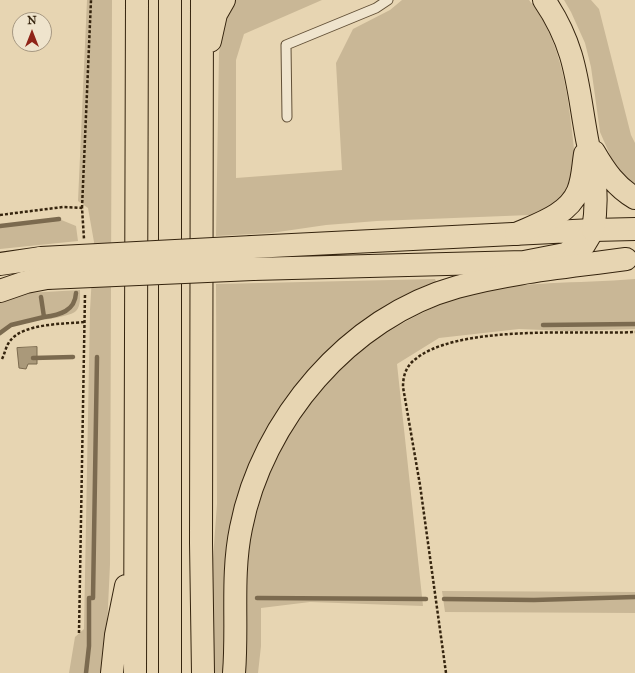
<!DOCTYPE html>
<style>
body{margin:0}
#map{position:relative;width:635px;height:673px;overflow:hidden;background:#e7d5b2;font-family:"IM FELL Great Primer",serif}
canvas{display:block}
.north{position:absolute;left:12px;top:12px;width:40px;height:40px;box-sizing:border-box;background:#efe4cd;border:1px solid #a59781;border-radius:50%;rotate:0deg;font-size:11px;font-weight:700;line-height:16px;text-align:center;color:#35240e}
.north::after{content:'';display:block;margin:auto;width:14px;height:18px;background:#8f2418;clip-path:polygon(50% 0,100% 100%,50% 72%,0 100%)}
</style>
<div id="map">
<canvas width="635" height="673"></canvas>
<div class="north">N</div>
</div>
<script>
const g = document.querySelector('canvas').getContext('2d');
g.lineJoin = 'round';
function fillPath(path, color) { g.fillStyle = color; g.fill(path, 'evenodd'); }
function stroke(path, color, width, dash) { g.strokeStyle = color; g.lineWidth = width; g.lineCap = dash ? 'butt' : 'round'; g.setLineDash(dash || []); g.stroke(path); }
fillPath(new Path2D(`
 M87,0H112L110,564L107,628L103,673H69L75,637L84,629L90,310L94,242L88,208L78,201Z
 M234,0H322L244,34L236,60V178L342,170L336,63L353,29L390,10L402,0H529C559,37 567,86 572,131C574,150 578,171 569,188C560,205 547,210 530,215L377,221L326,225L271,233L216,236L219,53L222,31Z
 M564,0H591L599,9L631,135L635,143V187L617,171L600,132L591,67L585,43L571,12Z
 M59,219L76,226L78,241L0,249V225Z
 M435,279L438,286L412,297L268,431L224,673H211L212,572L217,504L216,284Z
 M635,279V329L568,331L519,329L439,338L397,364L423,606L310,602L261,608V646L258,673H243C245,628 242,581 250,537C251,527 255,518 258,508C282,421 336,357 416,316C431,309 447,300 464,295C519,280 578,284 635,279Z
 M80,290C80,296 81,306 76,311C67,319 29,320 15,325C10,327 5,332 0,336V302L27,293Z
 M442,591L635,592V613L445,612Z`), '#c9b796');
const water = new Path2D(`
 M37,347V364H28L26,369L19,368L17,348Z`);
fillPath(water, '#aa997a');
stroke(water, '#7b6a4f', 1);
stroke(new Path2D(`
 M0,226L59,219
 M44,317C60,315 75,311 76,293
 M543,325L635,324
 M0,333L11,325L44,317L41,297
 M33,358L73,357
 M257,598L426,599
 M444,599L534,600L635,597
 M86,673L89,646V598H93L97,357`), '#7b6a4f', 4.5);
const service = new Path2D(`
 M287,117L286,45L376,8L388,0`);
const primary = new Path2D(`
 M252,247L593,230
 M0,264L41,258
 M253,269L524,262L565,254L584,245L593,230`);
const trunk = new Path2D(`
 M593,230L635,229`);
const motorway = new Path2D(`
 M170,0V673
 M202,0L201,543L203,673
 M544,0C577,48 577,85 587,139C594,173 599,195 593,230
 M210,41L216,14L224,0
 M594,152C605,171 616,187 635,198
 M516,234C538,224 568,215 578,191C583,179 583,166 585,154
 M0,291L26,282L47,278
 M112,673L116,635L126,586
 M135,673L137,0
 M234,673C238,625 231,576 241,528C262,420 349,317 457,287C511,272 570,267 626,259`);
stroke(service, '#625037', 11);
stroke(primary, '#35240e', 24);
stroke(trunk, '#35240e', 24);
stroke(motorway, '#35240e', 24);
stroke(new Path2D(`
 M82,208L91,0
 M0,215L63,207L82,208L84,239
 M2,359C5,353 6,346 10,341C23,323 65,324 85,322
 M79,633L85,294
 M446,673L420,485L403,387C403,378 405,369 412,362C453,323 580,335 635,332`), '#35240e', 2.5, [3, 2]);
stroke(service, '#efe4cd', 9);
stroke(primary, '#e7d5b2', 22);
stroke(trunk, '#e7d5b2', 22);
stroke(motorway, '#e7d5b2', 22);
const primaryBridge = new Path2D(`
 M41,258L252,247
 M47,278L253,269`);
stroke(primaryBridge, '#35240e', 24, []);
stroke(primaryBridge, '#e7d5b2', 22);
</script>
